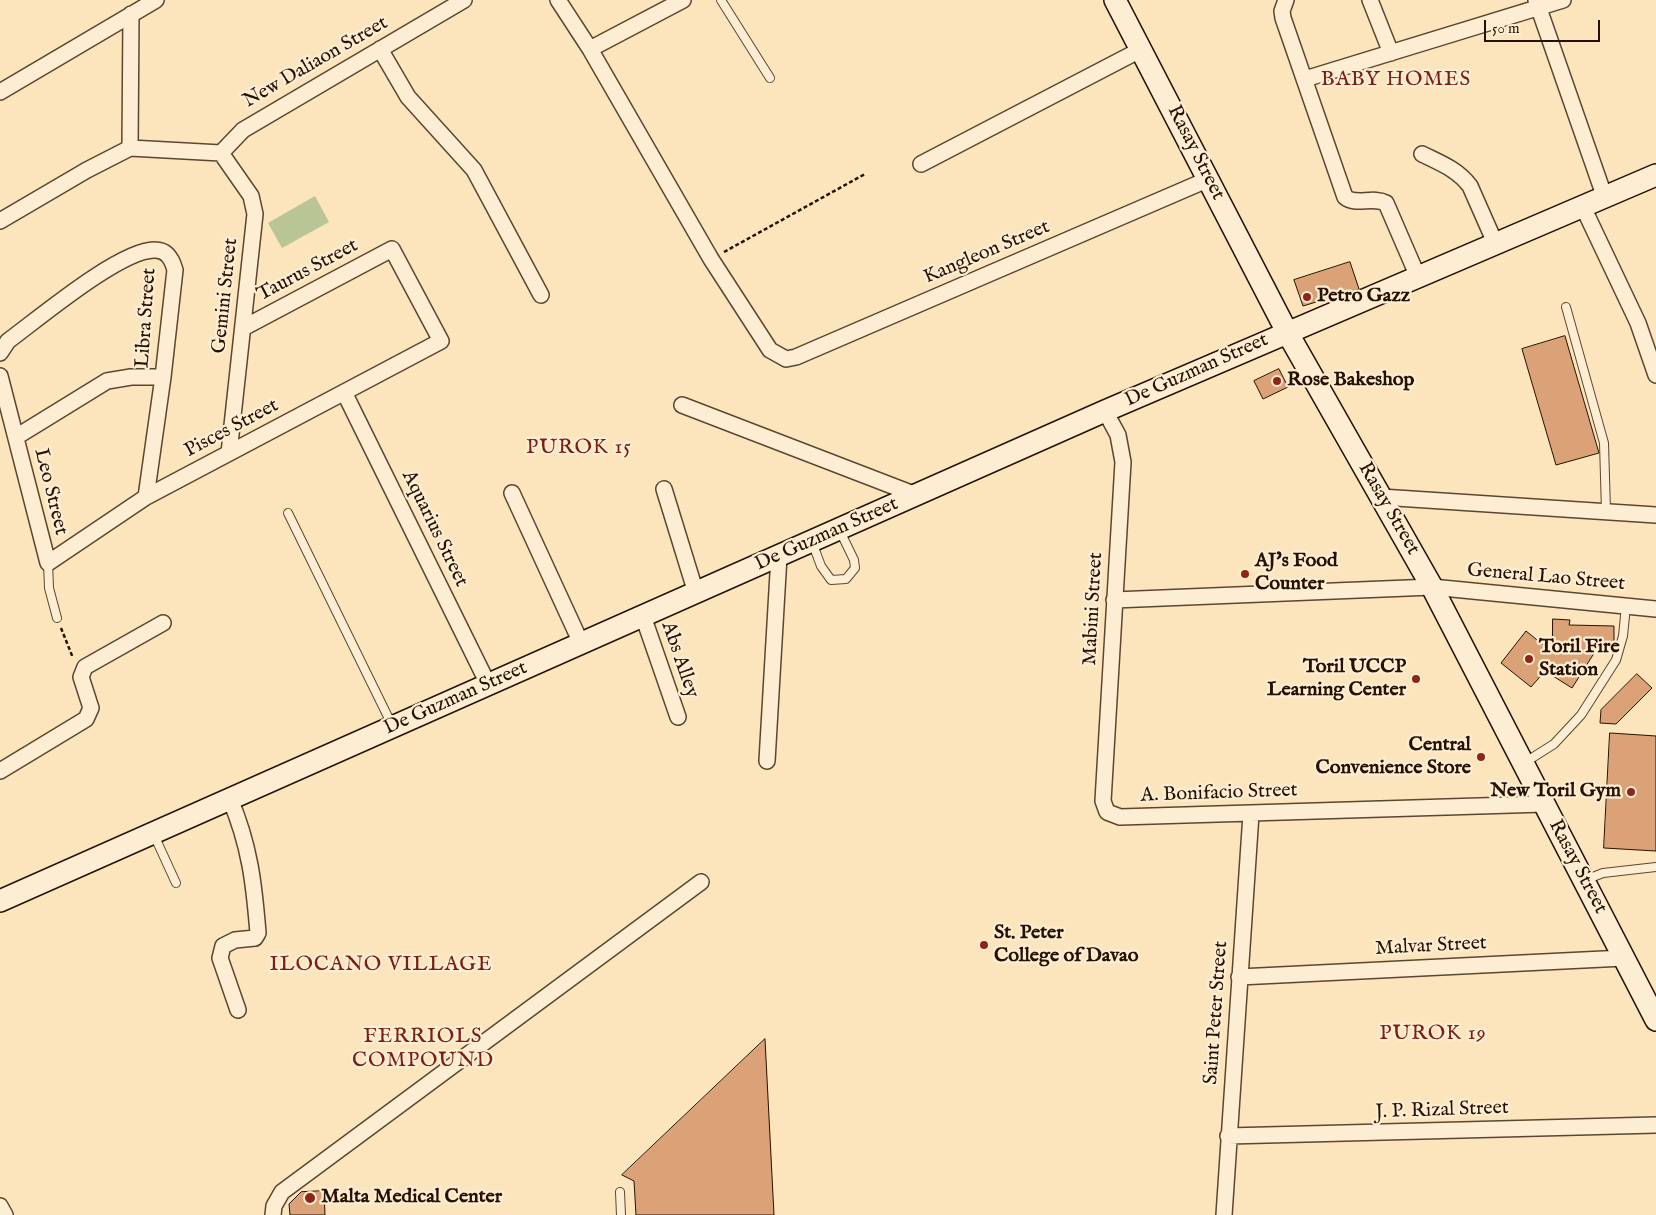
<!DOCTYPE html>
<style>
body{margin:0}
#map{position:relative;width:1656px;height:1215px;overflow:hidden;background:#fce4bc;font-family:"IM FELL English",serif}
canvas{display:block}
.scale{position:absolute;left:1484px;top:20px;width:116px;height:22px;box-sizing:border-box;border:2px solid #261100;border-top:0;padding-left:6px;font-size:15px;line-height:18px;white-space:nowrap;color:#261100;-webkit-text-stroke:4px #fdedd3;paint-order:stroke}
</style>
<div id="map">
<canvas width="1656" height="1215"></canvas>
<div class="scale">50 m</div>
</div>
<script>
const g = document.querySelector('canvas').getContext('2d');
g.lineJoin = 'round';
function fillPath(path, color) { g.fillStyle = color; g.fill(path, 'evenodd'); }
function stroke(path, color, width, dash) { g.strokeStyle = color; g.lineWidth = width; g.lineCap = dash ? 'butt' : 'round'; g.setLineDash(dash || []); g.stroke(path); }
function label(font, color, halo, rows, align = 'center') {
  g.font = font + ' "IM FELL English",serif'; g.lineWidth = 4.5; g.setLineDash([]); g.textBaseline = 'middle'; g.strokeStyle = halo; g.fillStyle = color; for (const [text, x, y, turn = 0] of rows) {
    g.save(); g.translate(x, y); g.rotate((+turn || 0) * Math.PI / 180); g.textAlign = isNaN(turn) ? turn : align; if (halo) g.strokeText(text, 0, 0); g.fillText(text, 0, 0); g.restore();
  }
}
fillPath(new Path2D(`
 M315,196L329,222L282,248L268,223Z`), '#b9c595');
const building = new Path2D(`
 M1350,262L1359,289L1303,306L1294,280Z
 M1565,336L1599,453L1556,465L1522,349Z
 M1279,369L1288,387L1263,399L1254,381Z
 M1553,619L1570,620L1569,625L1614,626V647H1598L1572,688L1545,671L1531,687L1501,663L1526,631L1552,652Z
 M1637,674L1652,688L1616,724L1600,723L1601,710Z
 M1610,733L1656,736V851L1604,848Z
 M765,1039L774,1215H636L634,1181L622,1175Z
 M324,1191L325,1215H290L289,1204L301,1192Z`);
fillPath(building, '#dca277');
stroke(building, '#261100', 1);
const lane = new Path2D(`
 M721,0L770,78
 M1566,307L1604,443L1606,511
 M288,513L392,725
 M812,542L821,566L831,580L846,579L855,568L854,560L840,531
 M48,563L49,588L57,618
 M1524,763L1554,744L1581,715L1616,660L1623,636L1626,606
 M154,835L176,883
 M1585,880L1603,873L1656,867
 M620,1192L621,1215`);
const street = new Path2D(`
 M558,0L590,49L711,259L770,350L786,359L796,357L1209,179
 M1286,0L1282,11L1283,18L1345,197C1355,206 1373,196 1386,203L1418,277
 M1370,0L1391,53
 M1536,0L1605,198
 M380,49L408,97L474,170L541,295
 M590,49L683,0
 M1305,79L1563,0
 M0,92L156,0
 M130,148L131,14
 M221,153L251,196L255,214L229,453
 M221,153L243,130L464,0
 M1422,154C1440,163 1457,169 1470,186L1496,245
 M921,164L1142,49
 M1583,207L1638,323L1656,375
 M0,221L87,170L130,148L221,153
 M0,353L8,341C38,319 121,249 155,250C167,250 172,259 175,270L163,377L146,497
 M0,376L48,563L146,497L441,341L392,249L243,328
 M344,392L488,684
 M682,405L916,495
 M1105,411L1118,435L1123,462L1103,801L1107,812L1120,817L1544,804
 M16,437L107,381L131,377H163
 M664,489L696,593
 M512,493L581,643
 M1381,497L1656,515
 M1114,600L1432,587L1656,609
 M643,616L678,717
 M767,761L779,556
 M0,771L86,719L91,708L81,677L85,667L163,623
 M230,799C250,846 254,884 258,933L255,938L235,940L223,946L220,958L238,1010
 M1239,977L1624,958
 M1228,1136L1656,1125
 M0,1206L5,1215
 M273,1215L274,1206L282,1192L701,882
 M1224,1215L1251,814`);
const secondary = new Path2D(`
 M1115,0L1287,332L1432,587L1656,1020
 M0,901L1105,411L1656,175`);
stroke(lane, '#5c462f', 10);
stroke(street, '#5c462f', 18);
stroke(secondary, '#261100', 24);
stroke(new Path2D(`
 M724,252L865,174
 M61,628L73,658`), '#261100', 2.5, [4, 2.5]);
stroke(lane, '#fdedd3', 8);
stroke(street, '#fdedd3', 15);
stroke(secondary, '#fdedd3', 21);
for (const [x, y, r, color] of [
 [1307,297,5,"#8f2418"],
 [1277,381,5,"#8f2418"],
 [1245,574,5,"#8f2418"],
 [1529,659,5,"#8f2418"],
 [1416,679,5,"#8f2418"],
 [1481,757,5,"#8f2418"],
 [1631,792,5,"#8f2418"],
 [984,945,5,"#8f2418"],
 [310,1198,6,"#8f2418"]
]) { const dot = new Path2D(); dot.arc(x, y, r, 0, 2 * Math.PI); g.fillStyle = color; g.fill(dot); stroke(dot, '#fdedd3', 2); }
label('20px', '#261100', '#fdedd3', [
 ["New Daliaon Street",316,63,-30],
 ["Rasay Street",1195,153,63],
 ["Kangleon Street",987,253,-23],
 ["Taurus Street",308,271,-28],
 ["Gemini Street",226,296,-84],
 ["Libra Street",147,318,-86],
 ["De Guzman Street",1197,371,-24],
 ["Pisces Street",232,429,-28],
 ["Leo Street",50,492,76],
 ["Rasay Street",1388,509,60],
 ["Aquarius Street",434,529,64],
 ["De Guzman Street",827,535,-24],
 ["General Lao Street",1546,578,5],
 ["Mabini Street",1094,609,-87],
 ["Abs Alley",679,660,71],
 ["De Guzman Street",456,699,-24],
 ["A. Bonifacio Street",1219,794,-2],
 ["Rasay Street",1577,867,62],
 ["Malvar Street",1431,947,-3],
 ["Saint Peter Street",1217,1013,-86],
 ["J. P. Rizal Street",1442,1111,-2]
]);
label('bold 20px', '#261100', '#fdedd3', [
 ["Petro Gazz",1317,297],
 ["Rose Bakeshop",1287,381],
 ["AJ's Food",1255,562],
 ["Counter",1255,585],
 ["Toril Fire",1539,648],
 ["Station",1539,671],
 ["Toril UCCP",1406,668,"right"],
 ["Learning Center",1406,691,"right"],
 ["Central",1471,746,"right"],
 ["Convenience Store",1471,769,"right"],
 ["New Toril Gym",1621,792,"right"],
 ["St. Peter",994,934],
 ["College of Davao",994,957],
 ["Malta Medical Center",321,1198]
], 'left');
g.letterSpacing = '1px';
label('21px', '#7a1f14', '#fdedd3', [
 ["BABY HOMES",1396,81],
 ["PUROK 15",579,449],
 ["ILOCANO VILLAGE",381,966],
 ["PUROK 19",1433,1035],
 ["FERRIOLS",423,1038],
 ["COMPOUND",423,1062]
]);
g.letterSpacing = '0px';
</script>
